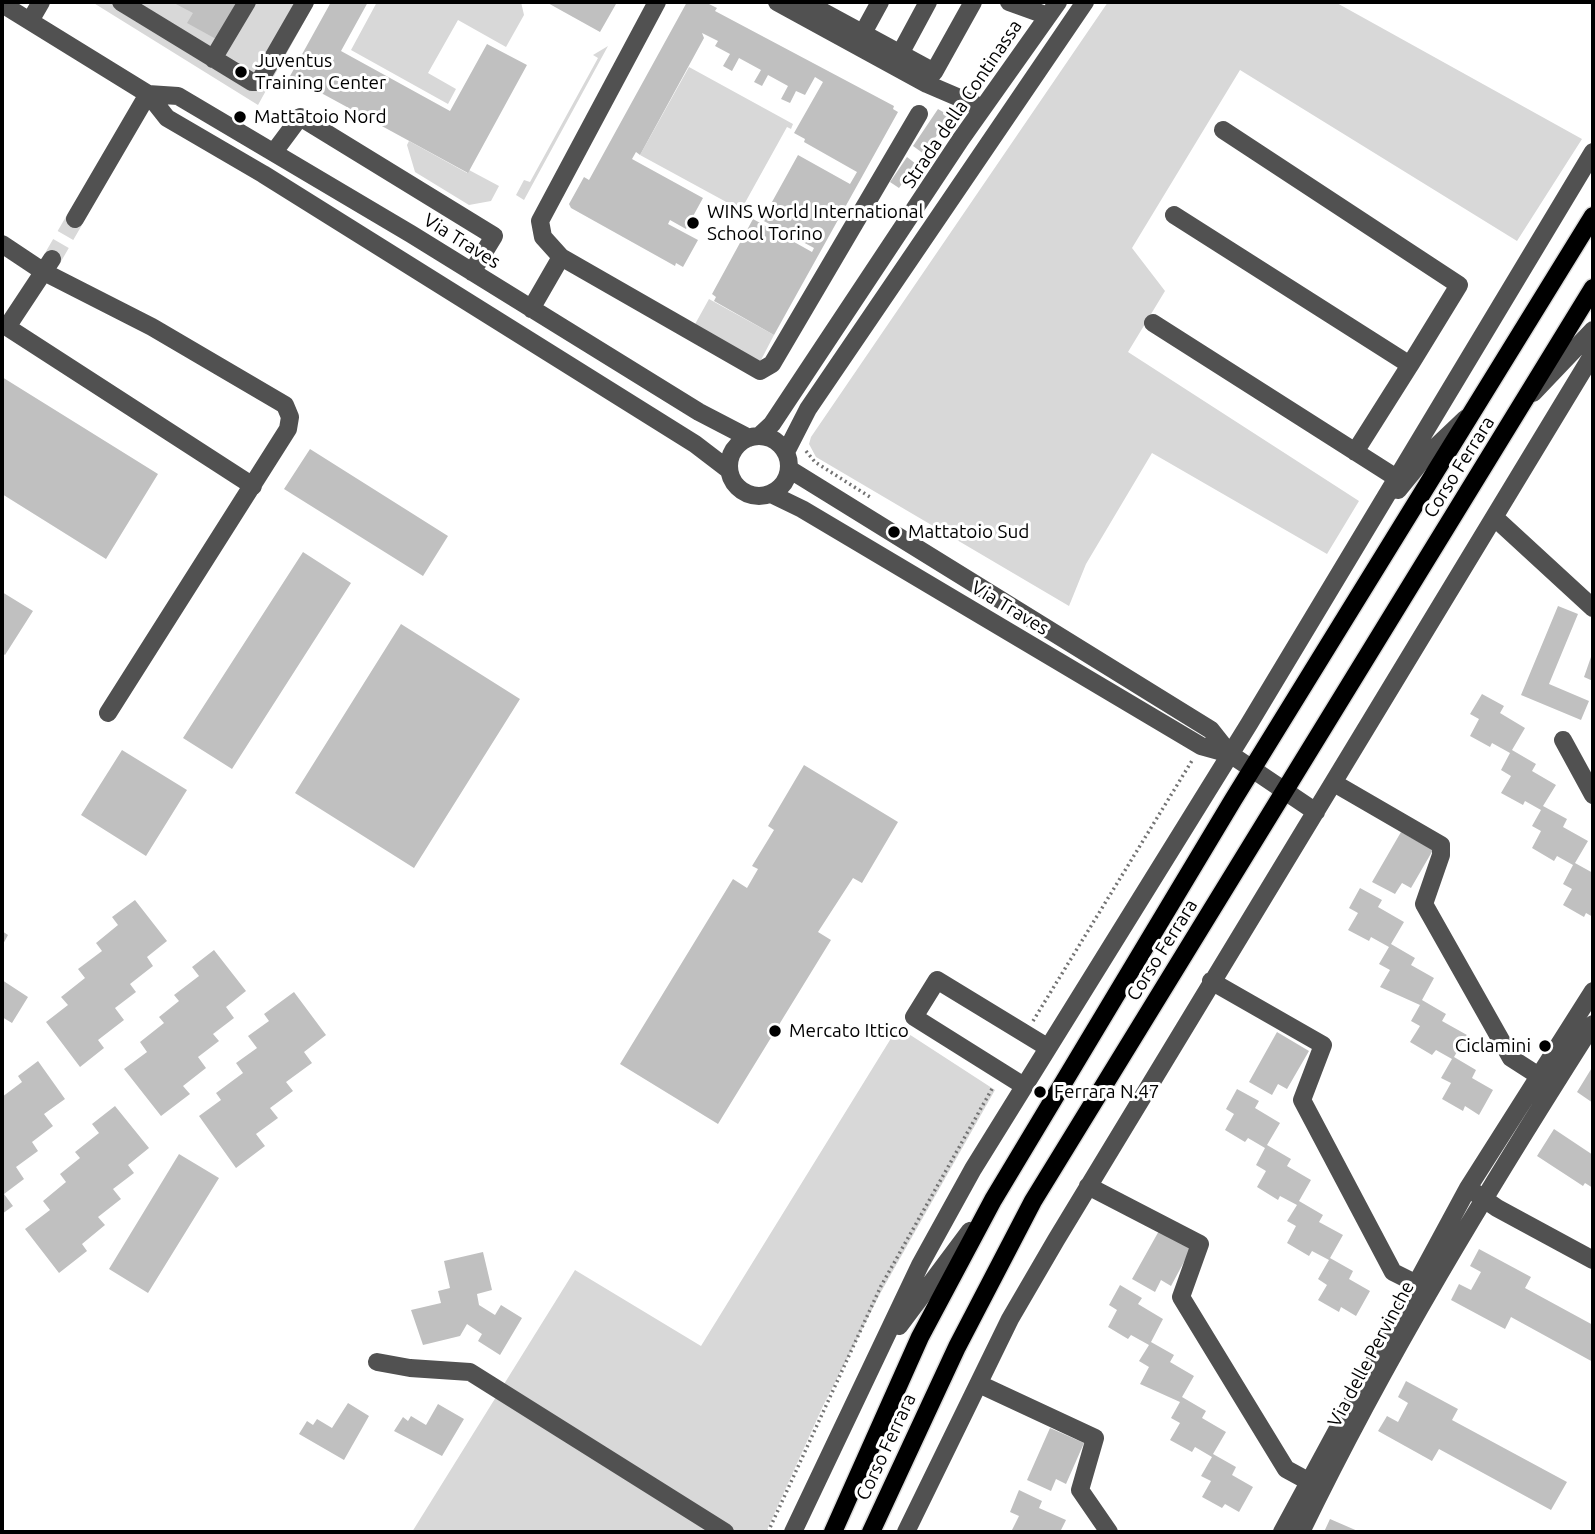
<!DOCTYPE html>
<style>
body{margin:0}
#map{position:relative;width:1595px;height:1534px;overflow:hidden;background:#fff;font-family:Ubuntu,sans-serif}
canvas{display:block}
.frame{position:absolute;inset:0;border:4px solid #000;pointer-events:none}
</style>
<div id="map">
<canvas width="1595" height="1534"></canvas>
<div class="frame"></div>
</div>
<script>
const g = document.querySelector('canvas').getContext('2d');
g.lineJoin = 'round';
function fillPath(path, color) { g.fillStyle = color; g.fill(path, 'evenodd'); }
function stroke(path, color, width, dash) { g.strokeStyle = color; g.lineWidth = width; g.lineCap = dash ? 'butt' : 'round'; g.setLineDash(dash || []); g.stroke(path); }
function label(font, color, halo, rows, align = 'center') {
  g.font = font + ' Ubuntu,sans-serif'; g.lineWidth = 6; g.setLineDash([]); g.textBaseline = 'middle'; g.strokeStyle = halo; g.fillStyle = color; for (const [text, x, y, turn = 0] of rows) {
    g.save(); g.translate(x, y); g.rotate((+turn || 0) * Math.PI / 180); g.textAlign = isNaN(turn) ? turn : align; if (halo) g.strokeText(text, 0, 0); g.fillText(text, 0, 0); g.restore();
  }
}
fillPath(new Path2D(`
 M92,2H315L258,105Z
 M377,2H521L524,15L506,47L458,20L428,73L456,89L448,104L351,50Z
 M1108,2H1335L1582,139L1517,241L1240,70L1132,248L1165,291L1128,352L1359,501L1327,554L1152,453L1086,564L1069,606L816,457L809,444L811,437Z
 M608,46L524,200L516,195L524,180L530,182L598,58L593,55Z
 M689,67L793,124L791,129L787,127L741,210L640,155Z
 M409,141L467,173L469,170L499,186L491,201L469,205L415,172L407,145Z
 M709,299L774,335L761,360L755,363L694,326Z
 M898,1027L995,1090L881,1292L823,1406L766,1532H412L575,1270L701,1346Z`), '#d8d8d8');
fillPath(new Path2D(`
 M172,2H237L216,39L187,23L193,13Z
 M331,2H368L341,51L450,111L487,44L527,65L468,173L290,76Z
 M546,2H612L616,4L600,32Z
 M687,2H705L717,8L715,11L894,106L893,109L898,112L774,335L714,301L716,297L712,294L753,219L812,252L814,248L762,220L798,155L850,184L857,172L804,142L805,139L794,133L823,82L815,77L805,95L796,91L790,103L781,99L788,86L768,75L762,86L754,82L761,70L739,58L732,71L723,66L730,54L715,46L718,41L702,33L704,38L640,155L636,152L632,159L703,198L686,229L670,220L668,224L698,240L683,267L676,263L675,266L571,208L569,204L584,177L589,180Z
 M938,109L950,116L924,154L913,146Z
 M907,157L916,164L899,188L890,182Z
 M2,377L158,474L106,559L2,494Z
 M310,449L448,536L423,576L284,489Z
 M303,552L351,583L232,769L183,738Z
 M2,592L33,611L5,655L2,653Z
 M1558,606L1578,614L1549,684L1589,701L1581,720L1521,695Z
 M401,624L520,699L414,868L295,793Z
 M1591,657L1593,658V681L1584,677Z
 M1482,694L1504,706L1500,713L1525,728L1512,750L1536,764L1532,771L1556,785L1543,806L1567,819L1563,827L1588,841L1575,863L1593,873V917L1586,913L1584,917L1563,905L1572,889L1563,884L1573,865L1557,856L1554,861L1532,848L1541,831L1532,826L1541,810L1525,801L1523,805L1501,793L1511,776L1501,770L1510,753L1492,743L1490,747L1470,736L1479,719L1470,714Z
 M122,750L187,790L146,856L81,815Z
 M804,765L898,822L862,883L853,878L818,932L831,940L718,1124L620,1064L733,879L747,888L758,869L752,866L774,830L768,826Z
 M1401,832L1433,850L1411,888L1402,883L1395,894L1372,882Z
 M1360,888L1382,900L1378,907L1404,922L1391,944L1415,958L1411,965L1434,978L1422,1000L1446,1014L1442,1021L1467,1035L1454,1057L1476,1070L1472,1078L1493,1090L1479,1115L1465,1106L1463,1111L1442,1099L1451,1083L1441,1078L1452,1059L1436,1050L1432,1055L1410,1042L1420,1026L1411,1021L1420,1005L1380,987L1390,970L1379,964L1389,947L1371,937L1369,941L1348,930L1358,913L1349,908Z
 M135,900L167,941L147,957L153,966L130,984L136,992L115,1008L124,1020L98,1040L104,1048L80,1067L46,1022L68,1005L61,997L85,978L78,969L102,951L96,943L118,925L112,917Z
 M2,931L8,935L2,946Z
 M214,950L246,991L226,1007L234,1018L213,1034L219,1041L198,1057L206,1068L183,1086L190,1094L161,1116L124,1069L147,1052L140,1042L164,1023L159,1017L179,1001L174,995L199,976L192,967Z
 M2,980L28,997L12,1023L2,1017Z
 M294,992L326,1035L304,1052L312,1063L286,1082L293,1091L270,1108L278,1118L256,1134L265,1146L236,1168L199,1116L221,1100L216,1093L243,1073L236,1063L257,1048L248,1036L269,1021L264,1014Z
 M1277,1032L1309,1051L1287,1089L1278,1084L1272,1095L1249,1082Z
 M38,1061L65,1099L44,1114L53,1126L32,1142L38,1151L16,1167L24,1179L4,1194L13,1206L2,1214V1097L22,1082L18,1076Z
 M1593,1066V1103L1577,1092Z
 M1237,1089L1259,1101L1255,1108L1280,1123L1267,1145L1291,1159L1287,1166L1311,1180L1299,1201L1323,1215L1319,1222L1343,1235L1330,1258L1353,1271L1349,1279L1370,1291L1356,1316L1341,1307L1339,1312L1318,1300L1327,1285L1318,1279L1329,1260L1312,1251L1309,1256L1287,1243L1296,1226L1287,1221L1297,1205L1280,1196L1278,1200L1257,1187L1266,1171L1256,1165L1265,1148L1248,1138L1245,1142L1225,1130L1234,1114L1226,1109Z
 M115,1106L149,1148L128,1165L134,1173L113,1189L121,1199L98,1217L105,1225L82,1244L87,1251L59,1273L25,1229L50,1210L43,1201L66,1182L60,1174L80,1158L75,1152L99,1133L92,1124Z
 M1554,1129L1593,1155V1188L1585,1183L1583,1186L1537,1156Z
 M179,1154L219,1178L148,1293L109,1269Z
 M1160,1229L1192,1247L1171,1286L1161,1280L1155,1292L1132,1279Z
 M1479,1249L1531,1277L1525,1288L1593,1325V1362L1511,1317L1505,1329L1451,1300L1459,1284L1471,1290L1481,1272L1470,1266Z
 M483,1252L492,1290L477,1294L479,1305L495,1315L501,1305L522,1318L500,1355L478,1341L482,1334L467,1324L460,1336L423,1345L411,1310L441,1303L438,1291L450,1288L444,1261Z
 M1120,1285L1142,1298L1138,1304L1163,1319L1151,1342L1174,1355L1170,1362L1194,1376L1182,1397L1206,1411L1202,1418L1226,1432L1213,1454L1236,1467L1232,1475L1253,1487L1239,1512L1225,1504L1222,1508L1202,1497L1211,1481L1201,1476L1212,1457L1195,1447L1192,1452L1170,1440L1180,1423L1171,1418L1180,1402L1140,1384L1149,1367L1139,1361L1149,1345L1131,1335L1128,1339L1108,1327L1117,1310L1109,1305Z
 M1406,1381L1458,1409L1452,1420L1567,1482L1551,1510L1439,1449L1432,1461L1378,1431L1387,1416L1398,1422L1408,1403L1398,1397Z
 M348,1403L369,1416L344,1460L299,1434L307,1421L313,1425L317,1419L332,1428Z
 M438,1404L464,1419L442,1456L394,1431L403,1417L408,1421L411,1416L426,1425Z
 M1050,1428L1084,1443L1066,1484L1056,1479L1051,1491L1027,1480Z
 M1019,1490L1042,1501L1039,1508L1066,1520L1060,1532H1011L1019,1516L1010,1512Z
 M1330,1519L1360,1532H1324Z`), '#c0c0c0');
stroke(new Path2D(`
 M52,259L75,219`), '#d9d9d9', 18, [18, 9]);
const major = new Path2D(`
 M833,1532L920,1337L993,1200L1233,800L1593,216
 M871,1532L957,1347L1033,1201L1593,288`);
stroke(major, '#dbdbdb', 21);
stroke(new Path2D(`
 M806,451L815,462L870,497
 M1033,1021L1193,759
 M768,1532L881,1286L993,1087`), '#737373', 3.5, [2, 3.5]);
stroke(new Path2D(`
 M121,2L252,82H259L305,2
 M777,2L927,84L983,108
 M805,2L934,72L973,2
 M1009,2L1048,16
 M2,4L148,94L167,118L263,174L695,444L729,470
 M30,21L41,2
 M863,33L880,2
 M900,54L928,2
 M213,59L247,2
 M148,94L178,96L411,234L699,412L749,438
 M1223,130L1459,285L1410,365
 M274,152L300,117L494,236L472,272
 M1174,215L1410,365L1355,452
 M75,219L148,94
 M2,244L44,272L152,327L285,405L290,417L288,429L108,713
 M561,257L760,371L772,364L919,114
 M531,309L561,257L543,237L540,221L657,2
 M1153,323L1395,477
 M2,324L7,327L52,259
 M7,327L253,486
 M1533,393L1593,330
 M759,436L772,424L961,139L1058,2
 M729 466a30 30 0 1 1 60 0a30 30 0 1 1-60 0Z
 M786,452L808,409L1085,2
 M789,469L1211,730L1230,754
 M1398,490L1424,458L1465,419
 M771,494L802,509L1201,746L1230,754L1316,812
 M1494,517L1593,608
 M1563,740L1593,795
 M1334,783L1441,845V855L1424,904L1511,1058L1539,1076
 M1211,981L1323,1045L1302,1100L1393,1272L1415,1283
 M1024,1086L914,1017L937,980L1047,1047
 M1088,1186L1200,1244L1181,1297L1286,1469L1308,1481
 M1474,1192L1497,1208L1593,1260
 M899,1326L970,1231
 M377,1362L410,1368L470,1372L725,1532
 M979,1384L1095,1438L1080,1490L1109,1532
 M793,1532L920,1265L973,1169L1249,724L1593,152
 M906,1532L1010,1319L1056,1240L1593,354
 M1282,1532L1468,1188L1593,991
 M1301,1532C1386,1356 1488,1189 1593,1024`), '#515151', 18);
stroke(major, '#000', 18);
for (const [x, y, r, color] of [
 [241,72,7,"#000"],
 [240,117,7,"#000"],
 [693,223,7,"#000"],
 [894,532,7,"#000"],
 [775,1031,7,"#000"],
 [1545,1046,7,"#000"],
 [1040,1092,7,"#000"]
]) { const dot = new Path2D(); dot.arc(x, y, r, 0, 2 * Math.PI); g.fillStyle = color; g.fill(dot); stroke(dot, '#fff', 2.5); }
label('19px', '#000', '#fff', [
 ["Juventus",255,61],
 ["Training Center",255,83],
 ["Mattatoio Nord",254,117],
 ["WINS World International",707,212],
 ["School Torino",707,234],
 ["Mattatoio Sud",908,532],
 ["Mercato Ittico",789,1031],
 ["Ciclamini",1531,1046,"right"],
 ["Ferrara N.47",1054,1092]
], 'left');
label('19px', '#000', '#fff', [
 ["Strada della Continassa",962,104,-56],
 ["Via Traves",462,241,32],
 ["Corso Ferrara",1459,467,-58],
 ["Via Traves",1010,608,31],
 ["Corso Ferrara",1162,950,-58],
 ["Via delle Pervinche",1371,1354,-62],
 ["Corso Ferrara",886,1447,-65]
]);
</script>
